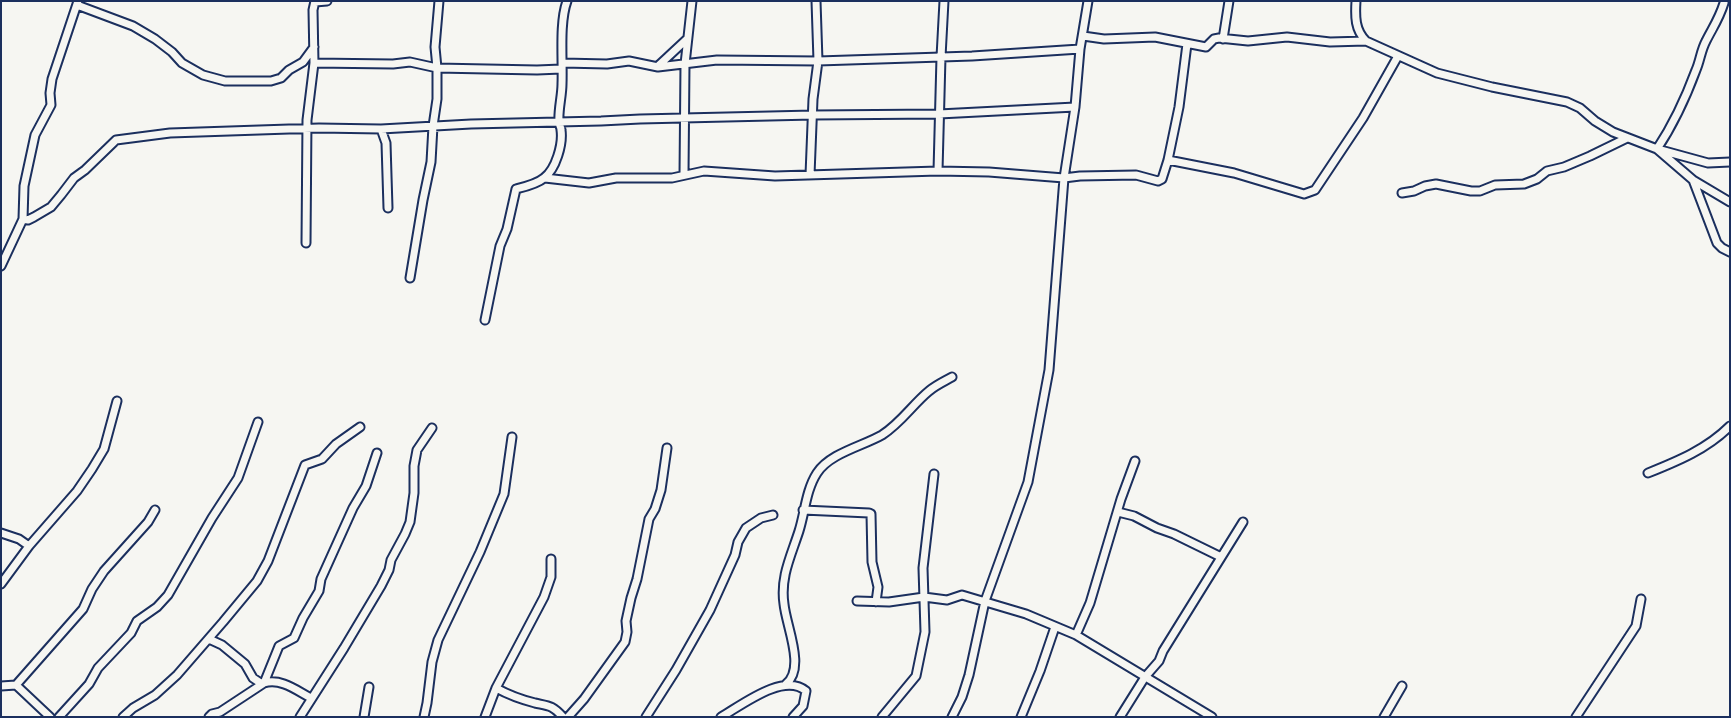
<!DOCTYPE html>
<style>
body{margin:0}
#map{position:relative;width:1731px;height:718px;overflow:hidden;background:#f6f6f2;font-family:Mynerve,sans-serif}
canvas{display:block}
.frame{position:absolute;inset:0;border:2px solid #1b2f5e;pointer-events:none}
</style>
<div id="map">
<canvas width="1731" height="718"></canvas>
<div class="frame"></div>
</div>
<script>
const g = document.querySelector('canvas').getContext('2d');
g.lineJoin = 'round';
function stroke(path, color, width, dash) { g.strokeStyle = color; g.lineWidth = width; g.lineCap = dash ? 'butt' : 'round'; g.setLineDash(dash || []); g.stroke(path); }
const minor = new Path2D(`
 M1356,1C1355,17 1355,30 1366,41L1437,73L1492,87L1567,102L1580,108L1595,121L1613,132L1657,149L1693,180L1717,243L1722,248L1730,252
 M315,2L327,1
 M1724,3C1719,19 1713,27 1706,41C1701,50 1700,61 1696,70C1686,97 1673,125 1657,149L1708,163L1730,162
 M77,5L133,26L155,39L172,52L182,63L203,75L225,81H271L281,78L289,70L303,62L314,47
 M1083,36L1104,39L1155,37L1206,47L1214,39L1219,38L1248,41L1287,37L1330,42L1366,41
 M1223,39L1229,1
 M314,63L393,64L410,62L437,68L537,70L561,69
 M563,63L607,64L629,61L658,67L717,60L818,61L972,56L1080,49
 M658,66L687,39
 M381,129L386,143L388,208
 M1168,160L1234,173L1304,194L1315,190L1363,118L1398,56
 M938,171L941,57L944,1
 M684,175L685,64L692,1
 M810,175L813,99L818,61L816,1
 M545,178L589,183L616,178H672L704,171L775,176L938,171L989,172L1064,178L1080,176L1136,175L1158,181L1162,179L1168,160L1179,107L1187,44
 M1693,180L1730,202
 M1402,193L1414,191L1425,186L1436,184L1471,191H1480L1495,185L1524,184L1537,179L1547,171L1564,167L1590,156L1627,138
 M23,219L28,220L34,217L51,207L61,195L74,178L85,170L116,140L170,133L319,128L381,129L471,124L601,121L640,119L813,115L939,114L1075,107
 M306,243L307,120L314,63L313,10L315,1
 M1,266L23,219L24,186L35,135L51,105L50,93L52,79L78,1
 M410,278L423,200L431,162L433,126L437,99V68L435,47L439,1
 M485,320L500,246L507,229L516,189C524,187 537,184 544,178C556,169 563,144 561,130C561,127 559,125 559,122C558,110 562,96 562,84C563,60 559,23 567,1
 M1648,473C1678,461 1707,449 1730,426
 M803,510L869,513L871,514L872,562L878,587L876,602
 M1118,512L1134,516L1157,528L1174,534L1221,557
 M1,533L19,539L29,546
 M1,584L29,546L77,491L92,469L104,449L117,401
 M857,601L889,602L924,597L947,600L962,595L1026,614L1076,635L1212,717
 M1076,635L1090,603L1121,499L1135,461
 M209,639L222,645L245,664L253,678L262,684
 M264,683L279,646L294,638L303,618L319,591L321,579L353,508L366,486L377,453
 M786,684C806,668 786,626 784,604C780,577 791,556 799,531C805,512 806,490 817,473C830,453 863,446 882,435C901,423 913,404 929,391C936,385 945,381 952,377
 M16,685L83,609L92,589L104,571L148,522L155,510
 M1,686L16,685L50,717
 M496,688C507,694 523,700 535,703C549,706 552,705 563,717
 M59,717L89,684L98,668L131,633L137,621L157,607L168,595L212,518L238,478L258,422
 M123,717L133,708L155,695L177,675L223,622L257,581L268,561L305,465L322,459L336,444L360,427
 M209,717L212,714L220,712L264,683C281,678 296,690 311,698
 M300,717L344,648L381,586L389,570L391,560L405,534L410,522L414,493V466L417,450L432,428
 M364,717L369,687
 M424,717L427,703L432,662L438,640L480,552L504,494L512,437
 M485,717L496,688L544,597L551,577V559
 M568,717L584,699L625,642L627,632L626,621L631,598L637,579L649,519L655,509L661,490L667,448
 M646,717L676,670L710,610L735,555L738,542L746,528L761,518L773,515
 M721,717C742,705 784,672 806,691L803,706L793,717
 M882,717L916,676L925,632L923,568L934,474
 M952,717L962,697L969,675L985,601L1028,482L1049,370L1064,178L1075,107L1080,49L1088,1
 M1021,717L1040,671L1055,627
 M1120,717L1145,677L1159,661L1163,651L1243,522
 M1384,717L1402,686
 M1576,717L1636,626L1641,599`);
stroke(minor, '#1b2f5e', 11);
stroke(minor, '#f6f6f2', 7);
</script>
